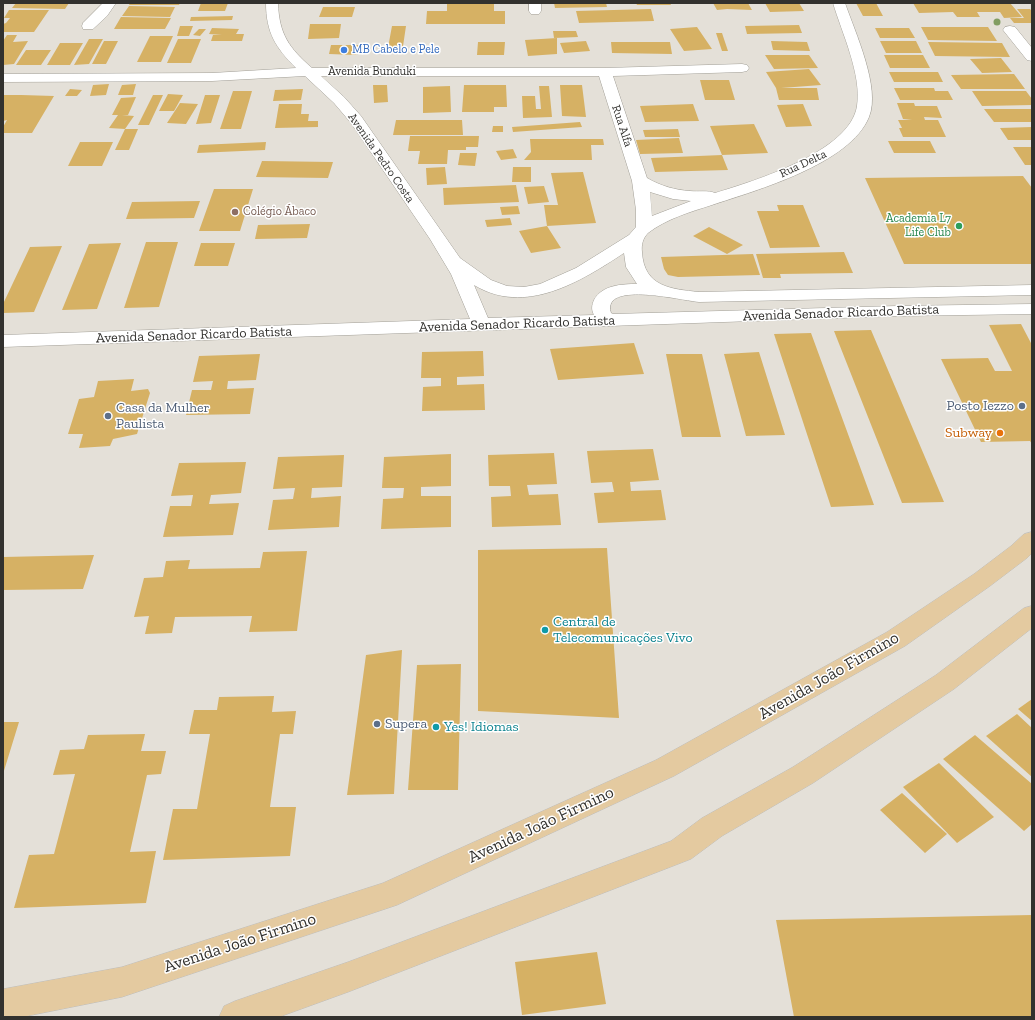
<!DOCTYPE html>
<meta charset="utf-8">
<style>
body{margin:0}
#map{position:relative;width:1035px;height:1020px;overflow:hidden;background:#e4e0d8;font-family:"Zilla Slab",serif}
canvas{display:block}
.frame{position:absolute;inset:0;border:4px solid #32312e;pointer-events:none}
</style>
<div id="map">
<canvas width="1035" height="1020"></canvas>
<div class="frame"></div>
</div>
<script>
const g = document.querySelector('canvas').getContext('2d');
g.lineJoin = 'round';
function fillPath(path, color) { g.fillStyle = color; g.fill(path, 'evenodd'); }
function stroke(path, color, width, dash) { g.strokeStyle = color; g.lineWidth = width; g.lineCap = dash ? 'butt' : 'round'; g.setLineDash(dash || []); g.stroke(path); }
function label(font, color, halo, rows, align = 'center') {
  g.font = font + ' "Zilla Slab",serif'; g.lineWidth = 3; g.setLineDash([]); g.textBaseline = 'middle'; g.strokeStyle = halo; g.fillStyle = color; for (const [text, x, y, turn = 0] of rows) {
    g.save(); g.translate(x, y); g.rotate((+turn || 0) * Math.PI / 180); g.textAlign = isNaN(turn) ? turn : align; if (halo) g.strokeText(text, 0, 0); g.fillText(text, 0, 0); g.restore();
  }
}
fillPath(new Path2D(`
 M16,3H69L65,9L12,8Z
 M130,3H180L179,5H129Z
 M201,3H228L225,11H198Z
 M447,3H494V11H505V24H426L427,11H447Z
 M554,3H606L607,7L555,8Z
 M636,3H670L671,5H637Z
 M713,3H748L752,10L727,9L717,10Z
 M765,3H799L804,11L770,12Z
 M856,3H876L883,16H863Z
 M913,3H1010L1022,17L1004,18L1000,12H977L980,17H957L953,12L919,13Z
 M129,6L175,7L170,17L122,16Z
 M323,7H355L352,17H319Z
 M651,9L654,21L579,23L576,11Z
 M1017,9H1030L1032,11V23H1014L1010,18H1024Z
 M9,10H49L34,32H3V24L6,23L10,18H4Z
 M233,16L232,20L190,21L191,17Z
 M121,17L171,18L165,29H114Z
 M310,24H341L339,38L308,39Z
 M799,25L802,33L747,34L745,26Z
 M180,26H193L189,36H177Z
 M392,26H406L402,53H387Z
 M697,27L712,49L684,51L670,29Z
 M921,27H988L997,41L928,40Z
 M212,28L239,29L236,34H244L242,41H211L213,35H222L209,34Z
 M875,28H909L915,38H880Z
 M199,29H206L200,36L193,35Z
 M553,31H576L578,37L554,38Z
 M716,33H722L728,51H722Z
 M7,35H17L13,42L28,41L14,64L3,65V41Z
 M150,36H173L161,62H137Z
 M557,38V54L528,56L525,40Z
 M89,39H103L89,64L74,65Z
 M178,39H201L191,63H167Z
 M104,41H118L106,64H92Z
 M586,41L590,51L564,53L560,43Z
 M771,41L807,42L810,51L773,50Z
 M880,41H916L922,53H886Z
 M478,42H505L504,55H477Z
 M611,42H670L672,54L612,53Z
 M928,42L1002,43L1010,57L935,56Z
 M60,43H83L70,65H47Z
 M331,45H359L356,55L329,54Z
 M26,50H51L41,65H16Z
 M765,55H809L818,68L774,69Z
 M884,55H923L930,68H890Z
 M1001,58L1012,72L982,73L970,59Z
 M809,69L821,85L781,88H817L819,100H779L776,88L766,72Z
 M889,72H938L943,82H894Z
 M1014,74L1025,89H961L951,75Z
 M700,80H729L735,100H705Z
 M109,84L106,95L90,96L93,85Z
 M136,84L133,95H118L122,85Z
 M373,85H387L388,102L374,103Z
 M464,85H506L507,107H494V112H462Z
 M560,85H582L586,117L562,116Z
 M450,86L451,112L423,113V87Z
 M539,86H549L552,117L523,118L522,96H535L536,109H541Z
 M894,88H934L935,91H948L953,100H900Z
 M70,89L82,90L77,96H65Z
 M303,89L301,100L273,101L275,90Z
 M233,91H252L241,129H220Z
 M972,91H1026L1032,99V105L982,106Z
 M168,94L183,95L174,111H159Z
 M3,95H21L54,96L32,133H3V127L7,120L3,121Z
 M153,95H163L149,125H138Z
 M205,95H220L211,123L196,124Z
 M136,97L128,115H122L134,116L125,129L109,128L118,115H112L121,98Z
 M180,103L198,104L186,124L167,123Z
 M897,103H914L915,106H937L942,118L924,117L925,120H938L946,137H903L899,128H902L898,120H912L903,119Z
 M279,104H302L301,114H309L308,121H318V127L275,128Z
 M693,104L699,121L645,122L640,106Z
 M803,104L812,126L786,127L777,105Z
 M984,109H1032V122H994Z
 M396,120H462L463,135H393Z
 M580,122L582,127L513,132L512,127Z
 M754,124L768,153L722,155L710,126Z
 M493,126H503V132H492Z
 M1032,127V140H1008L1000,128Z
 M125,129H138L129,150H115Z
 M678,129L680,137H645L643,130Z
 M410,136H479L478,147H466V150H448L447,164H418L420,151H408Z
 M679,138L683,153L640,154L636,140Z
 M530,139H603L604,145H591L592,160H524L531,152Z
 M888,141H930L936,153H894Z
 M80,142H113L102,166H68Z
 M266,142L265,150L197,153L199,145Z
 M1013,147H1032V165H1025Z
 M513,149L517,158L501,160L496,151Z
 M460,153H477L475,166L458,165Z
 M722,155L728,170L655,172L651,158Z
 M262,161L333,162L328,178L256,177Z
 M445,167L447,184L427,185L426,168Z
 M513,167H531V182H512Z
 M583,172L596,223L547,226L544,205H558L551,173Z
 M1023,176L1032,188V264H904L865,178Z
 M516,185L519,202L444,205L443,188Z
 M544,186L549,202L528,204L524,187Z
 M214,189H253L240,231H199Z
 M200,201L194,218L126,219L132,202Z
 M777,205H803L820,247L770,248L757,211H779Z
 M518,206L520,214L502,215L500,207Z
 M510,218L512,225L487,227L485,220Z
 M310,224L307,238L255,239L258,225Z
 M547,226L561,248L531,253L519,231Z
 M709,227L743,245L727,254L693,236Z
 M146,242H178L159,307L124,308Z
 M121,243L97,309L62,310L89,244Z
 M201,243H235L228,266H194Z
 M62,246L34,312L3,313V304L30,247Z
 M844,252L853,273L780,274L781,278H763L756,254Z
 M753,254L760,275L678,277L668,275L664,269L661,257Z
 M1021,324L1032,345V444L1030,441L981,442L941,359L988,358L995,371H1012L989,325Z
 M871,330L944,502L902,503L834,331Z
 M811,333L874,505L831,507L774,334Z
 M634,343L644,374L558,380L550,349Z
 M483,351L484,376L457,377V385L484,384L485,410L422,411L423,387L441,386V378H421L422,352Z
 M759,352L785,435L746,436L724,354Z
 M260,354L256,380L228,381L227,389L254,388L250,414L186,415L192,390H211L213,381L193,382L199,356Z
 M666,354H702L721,437H682Z
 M134,379L131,391L148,389L150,393L137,434L113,439L110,446L79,448L83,434H68L79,399L94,397L98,381Z
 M653,449L659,480L630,482L631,491L661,490L666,520L598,523L594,493L614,492L612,482L591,483L587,451Z
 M554,453L557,484L527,485L529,495L558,494L561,525L492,527L491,497L511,496L510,486H489L488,455Z
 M451,454V486L421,487V496H451V527L381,529L383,499L403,498L404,488H382L384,457Z
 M344,455L342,487L312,488L311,498L341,496L339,527L268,530L273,500L293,499L295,488L273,489L278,457Z
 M246,462L241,493L211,495L209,504L239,503L233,535L163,537L170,506H191L193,495L171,496L179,463Z
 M607,548L619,718L478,711V550Z
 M307,551L297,631L249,632L252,616L175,617L172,633L145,634L149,616L134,617L144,578L163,577L166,561L190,560L188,569L260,568L263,552Z
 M94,555L83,589L3,590V557Z
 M402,650L394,794L347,795L366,655Z
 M461,664L458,790H408L417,665Z
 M274,696L272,712L296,711L293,734H280L270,807H296L290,856L163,860L173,809H197L210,734H189L194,710H217L219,697Z
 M1032,699V721L1018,709Z
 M1017,714L1032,728V777L986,736Z
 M3,722H19L3,774Z
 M145,734L141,751H166L161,774L147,775L130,852L156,851L146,903L14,908L29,855L54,854L75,774L53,775L60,750L84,749L88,735Z
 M975,735L1032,784V824L1024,831L943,759Z
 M939,763L994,817L957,843L903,787Z
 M902,793L947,834L925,853L880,810Z
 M1032,915V1017H794L776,920Z
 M597,952L606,1004L522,1015L515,962Z`), '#d6b164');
const street = new Path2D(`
 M103,3H116L107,16L93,29H83L82,26L83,23Z
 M266,3H278C279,34 289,48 312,68H605L742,64L747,65L749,68L747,71L742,72L613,76L647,178C661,186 675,190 690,191C698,192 708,190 715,193C754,181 850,152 857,106C862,75 842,33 833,3H845C855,32 881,88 869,117C850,164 757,190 712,205C690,212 666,219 648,233C643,238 641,245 642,252C644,287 671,289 699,292L1032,285V295L699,302C684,301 601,280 611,313L613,314L897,306L1032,304V314L897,316L3,347V335L470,319L451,274L430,239L351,123L334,103L305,76L212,81L3,82V74L212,73L296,68C276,48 266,33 266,3ZM321,76H599L632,181L636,210V227L629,235L576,268L540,284L524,287L507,286L491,280L460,258L361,116L344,97ZM650,192L673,199L691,201L652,216ZM624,253L626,267L637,284C622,284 602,285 594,300C592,305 591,309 594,315L488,318L474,285C525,316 580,282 624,253Z
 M529,3H541V11L539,14H531L529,11Z
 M1010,26L1015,27L1032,48V61L1027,60L1003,30L1005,27Z`);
const primary = new Path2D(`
 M1032,532V553L1027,558L990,586L905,646L674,776L397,905L122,997L22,1017H3V989L122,967L383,883L656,760L887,632L974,574L1011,546L1024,534Z
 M1032,606V628L954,689L813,783L722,836L691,859L348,992L279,1017H219L224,1006L235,1001L348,962L671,841L702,818L793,767L936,675L1024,608Z`);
stroke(street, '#a19e96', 1);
stroke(primary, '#bdbdbc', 1);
fillPath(street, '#fff');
fillPath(primary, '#e4caa0');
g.fillStyle = '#829d62';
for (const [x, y] of [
 [997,22]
]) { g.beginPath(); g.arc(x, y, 3.5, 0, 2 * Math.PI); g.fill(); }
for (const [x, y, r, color] of [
 [344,50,4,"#3f7fe0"],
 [235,212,4,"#8d6e63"],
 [959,226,4,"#2e9e5b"],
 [1022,406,4,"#5c6f8a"],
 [108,416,4,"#5c6f8a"],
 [1000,433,4,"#e8710a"],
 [545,630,4,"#0f9aa8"],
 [377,724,4,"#5c6f8a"],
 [436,727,4,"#0f9aa8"]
]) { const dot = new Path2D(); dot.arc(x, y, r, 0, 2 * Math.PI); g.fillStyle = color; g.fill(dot); stroke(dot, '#fff', 1.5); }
label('12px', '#366cbe', '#fff', [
 ["MB Cabelo e Pele",352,50]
], 'left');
label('12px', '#32312e', '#fff', [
 ["Avenida Bunduki",372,72],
 ["Rua Alfa",622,126,72],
 ["Avenida Pedro Costa",381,158,55],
 ["Rua Delta",803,164,-25]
]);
label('12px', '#785e54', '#fff', [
 ["Colégio Ábaco",243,212]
], 'left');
label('12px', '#27864d', '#fff', [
 ["Academia L7",951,219],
 ["Life Club",951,233]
], 'right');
label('14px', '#32312e', '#fff', [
 ["Avenida Senador Ricardo Batista",841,313,-2],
 ["Avenida Senador Ricardo Batista",517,324,-2],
 ["Avenida Senador Ricardo Batista",194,335,-2]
]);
label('14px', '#4e5e75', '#fff', [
 ["Posto Iezzo",1014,406,"right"],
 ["Casa da Mulher",116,408],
 ["Paulista",116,424],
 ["Supera",385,724]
], 'left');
label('14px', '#c56008', '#fff', [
 ["Subway",992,433]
], 'right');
label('14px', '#0d838f', '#fff', [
 ["Central de",553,622],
 ["Telecomunicações Vivo",553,638],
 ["Yes! Idiomas",444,727]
], 'left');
label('17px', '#32312e', '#fff', [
 ["Avenida João Firmino",829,676,-30],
 ["Avenida João Firmino",541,825,-25],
 ["Avenida João Firmino",240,943,-18]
]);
</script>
